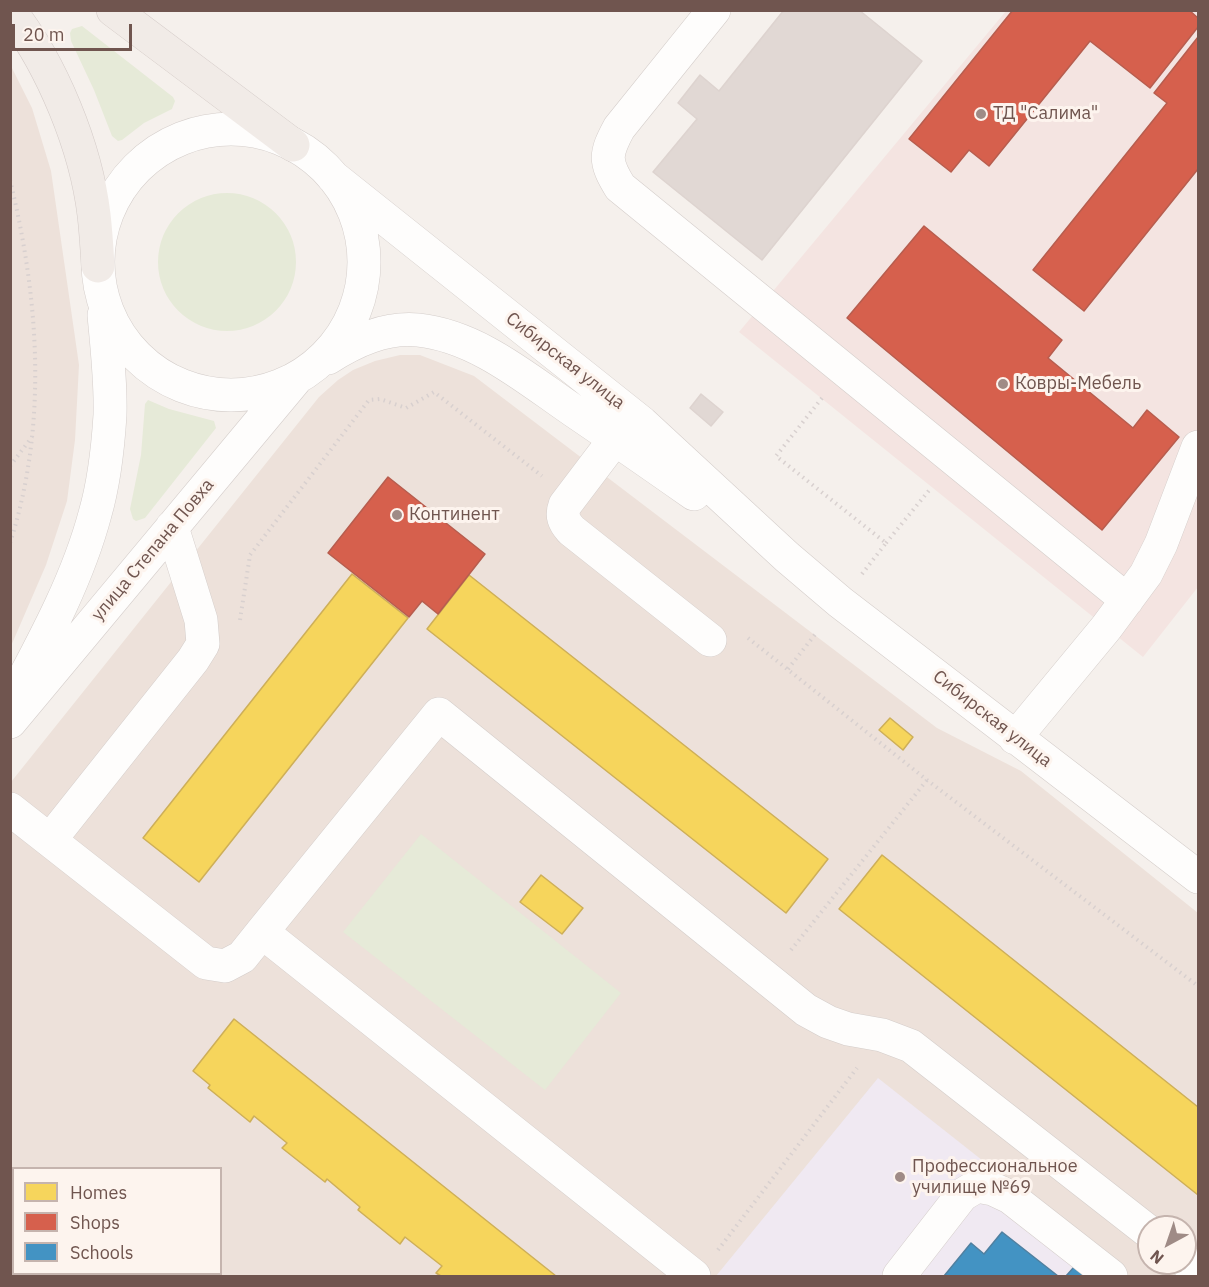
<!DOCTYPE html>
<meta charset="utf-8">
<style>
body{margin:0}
#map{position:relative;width:1209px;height:1287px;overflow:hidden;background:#f5f0ec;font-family:"IBM Plex Sans",sans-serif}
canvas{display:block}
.frame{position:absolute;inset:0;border:12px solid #70554f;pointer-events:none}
.legend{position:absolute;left:12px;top:1167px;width:210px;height:108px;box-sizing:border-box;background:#fdf4ee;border:2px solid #c5b4ae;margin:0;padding:8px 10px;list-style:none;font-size:18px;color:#70554f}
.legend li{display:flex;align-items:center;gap:12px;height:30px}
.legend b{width:30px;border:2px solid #c5b4ae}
.north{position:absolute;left:1137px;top:1215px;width:60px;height:60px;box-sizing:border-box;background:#fdf4ee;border:2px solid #c5b4ae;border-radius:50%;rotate:220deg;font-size:16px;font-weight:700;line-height:24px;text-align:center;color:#70554f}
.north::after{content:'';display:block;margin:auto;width:21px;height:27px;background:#9f8b86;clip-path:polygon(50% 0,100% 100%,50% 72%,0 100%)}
.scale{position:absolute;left:12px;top:24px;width:120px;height:27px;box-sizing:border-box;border:3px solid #70554f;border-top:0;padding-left:8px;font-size:18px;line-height:21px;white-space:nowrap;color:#70554f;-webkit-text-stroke:4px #fdf4ee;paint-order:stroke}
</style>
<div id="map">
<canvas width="1209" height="1287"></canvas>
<div class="frame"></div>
<ul class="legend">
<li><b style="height:16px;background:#f6d55c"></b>Homes</li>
<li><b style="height:16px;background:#d6604d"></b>Shops</li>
<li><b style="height:16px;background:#4393c3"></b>Schools</li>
</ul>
<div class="north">N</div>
<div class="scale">20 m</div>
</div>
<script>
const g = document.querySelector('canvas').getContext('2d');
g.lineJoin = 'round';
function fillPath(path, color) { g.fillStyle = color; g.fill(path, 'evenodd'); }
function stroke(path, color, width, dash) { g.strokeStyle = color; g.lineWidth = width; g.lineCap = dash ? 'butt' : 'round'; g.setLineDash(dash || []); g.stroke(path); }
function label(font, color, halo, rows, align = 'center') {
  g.font = font + ' "IBM Plex Sans",sans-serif'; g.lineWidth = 6; g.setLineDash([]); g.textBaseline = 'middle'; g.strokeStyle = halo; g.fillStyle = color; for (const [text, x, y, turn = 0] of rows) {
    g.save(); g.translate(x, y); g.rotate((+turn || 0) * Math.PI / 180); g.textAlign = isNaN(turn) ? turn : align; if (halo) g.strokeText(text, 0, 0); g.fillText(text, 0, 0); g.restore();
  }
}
fillPath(new Path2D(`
 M11,66L32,108L51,171L79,365L75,440L67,501L46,565L11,646Z
 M400,355H420L474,376L937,728L1021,771L1198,913V1276H11V782L319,397L338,380L353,370L375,361ZM14,1168H220V1274H14ZM1149,1227H1185V1263H1149Z`), '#ede1da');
fillPath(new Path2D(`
 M1006,11H1198V587L1143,657L739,332Z`), '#f4e4e1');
fillPath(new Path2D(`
 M878,1078L1129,1276H716Z`), '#f0e9f2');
fillPath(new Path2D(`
 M82,26L173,97L175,101L172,109L144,123L122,140L118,141L112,136L94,90L71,41L70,33L72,29Z
 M158 262a69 69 0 1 1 138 0a69 69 0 1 1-138 0Z
 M148,400L169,409L214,421L216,428L145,518L136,521L133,519L130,509L141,455L145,404Z
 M421,834L621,993L545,1090L343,932Z`), '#e6ead8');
const homes = new Path2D(`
 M352,574L408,618L199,882L143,838Z
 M469,575L828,859L786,913L427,629Z
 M890,718L913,737L903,750L879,730Z
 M882,855L1198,1107V1195L839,909Z
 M541,875L583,908L562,934L520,902Z
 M234,1019L502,1233L556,1276H441L436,1273L442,1266L405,1237L400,1244L358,1210L360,1207L327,1179L325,1182L282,1148L287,1143L254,1116L250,1122L208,1088L210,1085L193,1071Z`);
fillPath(homes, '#f6d55c');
stroke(homes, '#ceaf58', 1.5);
const shops = new Path2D(`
 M1013,10H1189L1198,18V27L1150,88L1090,41L989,166L969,150L951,172L909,139Z
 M1198,37V169L1084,311L1033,270L1167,103L1154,93Z
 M924,226L1062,340L1048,358L1133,428L1147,410L1179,437L1102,530L847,318Z
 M388,477L485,554L438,614L422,601L409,617L328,553Z`);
fillPath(shops, '#d6604d');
stroke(shops, '#b75d4e', 1.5);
const schools = new Path2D(`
 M1002,1232L1058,1276H944L971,1243L984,1254Z
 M1074,1267L1085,1276H1066Z`);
fillPath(schools, '#4393c3');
stroke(schools, '#5080a0', 1.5);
const building = new Path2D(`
 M784,10H859L922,61L762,260L653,172L697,119L678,103L700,75L719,91Z
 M701,394L723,412L711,426L690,408Z`);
fillPath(building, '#e1d8d4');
stroke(building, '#ddd3cf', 1.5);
const minor = new Path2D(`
 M714,10L619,128C605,154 604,161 620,187L1127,600
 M98 262a133 133 0 1 1 266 0a133 133 0 1 1-266 0Z
 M333,177L642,423L787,557L840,602L1198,877
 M328,358C355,341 385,327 418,330C477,336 527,379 574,411C614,438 654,466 694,494
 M615,439L565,505C561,516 564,522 571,530L710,640
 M14,697C45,639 78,578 95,514C104,483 108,447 110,415C111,382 107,348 104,315
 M10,722L295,380
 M1015,738L1106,628L1146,574L1161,544L1198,447
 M10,809L206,963L225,966L242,957L262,932L439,714L806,1010L828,1022L848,1029L882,1035L911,1046L1149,1232
 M50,840L193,660L203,644L201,620L172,527
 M262,932L694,1276
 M10,1214L14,1210
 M1185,1261L1198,1271
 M114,1274L118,1276
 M899,1276L962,1195L977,1186L993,1189L1010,1197L1111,1276`);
const major = new Path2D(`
 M113,10L293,145
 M10,11C52,65 86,147 94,215C96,232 97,249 98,266`);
stroke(minor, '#d4cdca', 34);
stroke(major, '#d3cac7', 34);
stroke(new Path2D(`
 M10,180C39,299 48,425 10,543
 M822,398L776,456L886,543L862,574
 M10,466L32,437
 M886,543L931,488
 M240,620L250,555L369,400L380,399L406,408L434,392L542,476
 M748,638L927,780L1198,986
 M788,669L817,632
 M791,950L927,780
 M718,1250L857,1068`), '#d8d0cf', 4, [1.5, 4.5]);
stroke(minor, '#fefdfc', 33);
stroke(major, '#f1ebe7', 33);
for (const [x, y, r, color] of [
 [981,114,6,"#9f8b86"],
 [1003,384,6,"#9f8b86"],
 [397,515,6,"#9f8b86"],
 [900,1177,6,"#9f8b86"]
]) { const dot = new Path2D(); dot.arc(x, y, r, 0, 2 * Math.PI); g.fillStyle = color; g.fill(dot); stroke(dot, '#fdf4ee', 2); }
label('18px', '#70554f', '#fdf4ee', [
 ["ТД \"Салима\"",993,114],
 ["Ковры-Мебель",1015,384],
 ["Континент",409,515],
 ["Профессиональное",912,1167],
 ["училище №69",912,1188]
], 'left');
label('18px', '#70554f', '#fdf4ee', [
 ["Сибирская улица",565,361,38],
 ["улица Степана Повха",153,550,-50],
 ["Сибирская улица",992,719,38]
]);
</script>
